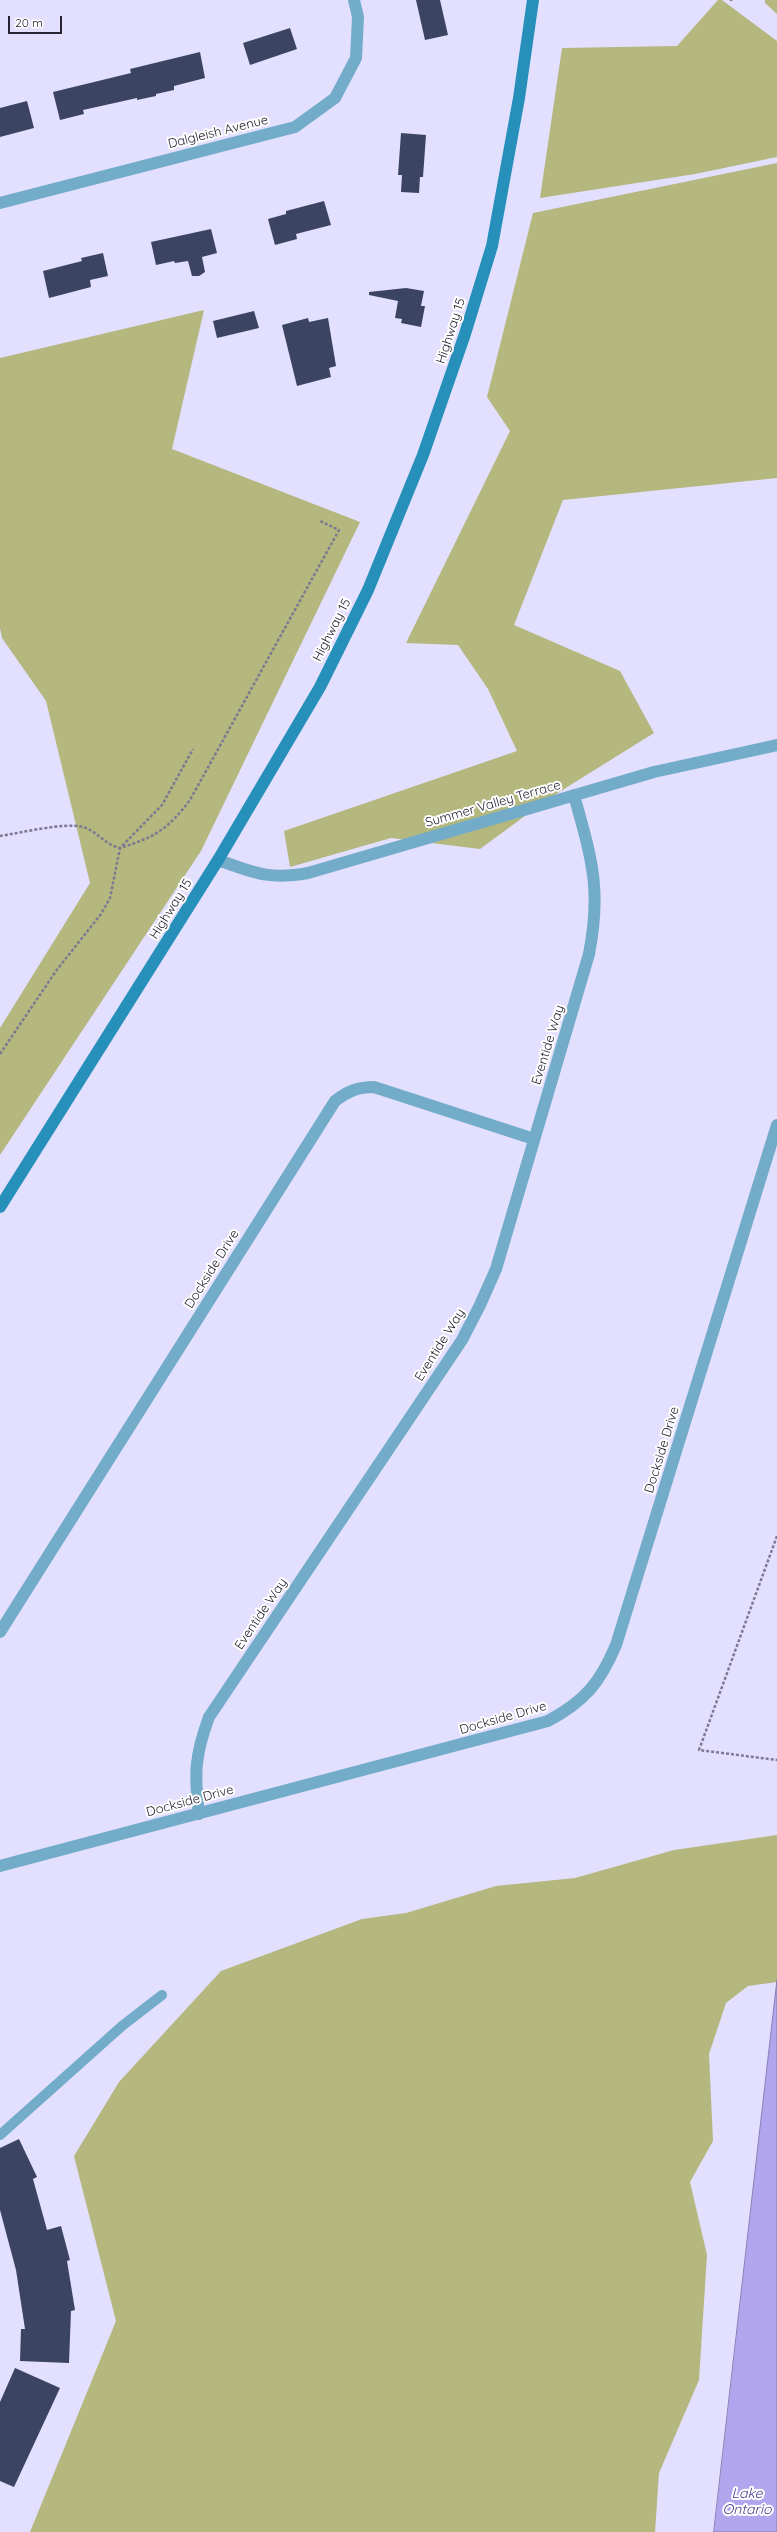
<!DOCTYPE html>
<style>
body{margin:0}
#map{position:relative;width:777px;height:2532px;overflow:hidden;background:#e3dffe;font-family:Quicksand,sans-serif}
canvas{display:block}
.scale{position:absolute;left:8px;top:16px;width:54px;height:18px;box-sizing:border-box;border:2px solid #252332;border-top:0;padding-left:5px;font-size:12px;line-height:14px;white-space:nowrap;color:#252332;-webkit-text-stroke:3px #fff;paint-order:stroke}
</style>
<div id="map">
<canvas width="777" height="2532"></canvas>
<div class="scale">20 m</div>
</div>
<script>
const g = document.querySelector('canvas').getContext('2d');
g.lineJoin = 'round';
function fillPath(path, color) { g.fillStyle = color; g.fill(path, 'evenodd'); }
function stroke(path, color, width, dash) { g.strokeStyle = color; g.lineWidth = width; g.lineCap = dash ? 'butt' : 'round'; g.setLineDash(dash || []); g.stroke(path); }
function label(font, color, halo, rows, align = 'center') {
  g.font = font + ' Quicksand,sans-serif'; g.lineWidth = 4; g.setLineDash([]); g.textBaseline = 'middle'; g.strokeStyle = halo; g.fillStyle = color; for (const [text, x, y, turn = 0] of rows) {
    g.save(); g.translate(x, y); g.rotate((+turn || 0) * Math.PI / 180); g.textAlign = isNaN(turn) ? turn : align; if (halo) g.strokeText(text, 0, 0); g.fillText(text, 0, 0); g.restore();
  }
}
fillPath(new Path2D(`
 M718,0H722L777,41V157L695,174L540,198L562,48L677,46Z
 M765,0H777V14L765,3Z
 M777,163V478L563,500L514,625L620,671L654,733L548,799L480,849L391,838L290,867L284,831L517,751L488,689L458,645L406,643L510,431L487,397L533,213Z
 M204,310L172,449L360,522L201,851L0,1155V1028L90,883L46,701L2,638L0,628V358Z
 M777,1835V1982L748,1986L726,2003L709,2054L713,2141L690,2182L707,2255L699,2380L659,2473L655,2532H30L116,2321L74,2156L119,2082L221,1971L362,1919L406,1913L496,1886L575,1878L674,1850Z`), '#b4b77e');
const water = new Path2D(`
 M777,1980V2532H714Z`);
fillPath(water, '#b1a6ee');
stroke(water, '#877fb6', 1);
fillPath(new Path2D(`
 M416,0H440L448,35L425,40Z
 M290,28L297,49L250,65L243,43Z
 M200,52L205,78L174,86V90L156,94V96L137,100V98L83,110L84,114L60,120L53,92L131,73L130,69Z
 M27,101L34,128L0,137V108Z
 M401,133L426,135L423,177H420L419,193L401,192L402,175H398Z
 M324,201L331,225L296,234L297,239L275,245L268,219L286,214V211Z
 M211,229L217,253L202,257L205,272L199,276H192L188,261L175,263L174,261L156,265L151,242Z
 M103,253L108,276L90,280L91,287L49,298L43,271L82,261L81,258Z
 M406,288L424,291L421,306H425L421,327L401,323L402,319L395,318L398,301L369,295V292Z
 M254,311L259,328L217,338L213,321Z
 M308,318L309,322L328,318L336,366L329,368L331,377L297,386L282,325Z
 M19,2139L37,2177L33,2179L47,2230L61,2226L70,2260L67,2261L75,2310L71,2311L69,2363L20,2361L21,2329H25L16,2270L0,2210V2148Z
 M15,2368L60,2388L14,2487L0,2481V2402Z`), '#3b4463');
stroke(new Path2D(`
 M731,1V0
 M0,836C20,833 65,822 83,827C97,831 105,845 120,848L162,805L193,749
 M0,1054L56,971L101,914L110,898L120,848C155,837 167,830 190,800L339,530L320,521
 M777,1536L699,1750L777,1760`), '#7c7990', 2.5, [3, 2]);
stroke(new Path2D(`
 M0,2135L122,2026L162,1995`), '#72acc9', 10);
stroke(new Path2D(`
 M0,203L295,127L335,98L356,58L358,17L354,0
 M218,860C255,873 269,880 308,873L654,772L777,745
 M0,1632L335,1101C348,1091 358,1087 374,1087L534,1139
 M199,1814C194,1773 195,1755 209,1717L462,1340L480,1305L496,1269L589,954C602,888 591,857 574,795
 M0,1866L548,1721C585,1701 600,1683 616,1645L777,1125`), '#72acc9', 12);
stroke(new Path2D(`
 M0,1207L218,860L320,687L368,590L423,455L465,334L492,246L519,98L533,0`), '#2790ba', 12);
label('13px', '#252332', '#fff', [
 ["Dalgleish Avenue",218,132,-14],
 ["Highway 15",451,331,-72],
 ["Highway 15",332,630,-63],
 ["Summer Valley Terrace",493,804,-16],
 ["Highway 15",171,909,-58],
 ["Eventide Way",548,1045,-73],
 ["Dockside Drive",212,1269,-58],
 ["Eventide Way",440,1345,-58],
 ["Dockside Drive",662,1450,-73],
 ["Eventide Way",261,1614,-56],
 ["Dockside Drive",503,1718,-16],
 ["Dockside Drive",190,1801,-15]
]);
label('italic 14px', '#4f3a8f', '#fff', [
 ["Lake",747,2494],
 ["Ontario",747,2510]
]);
</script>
